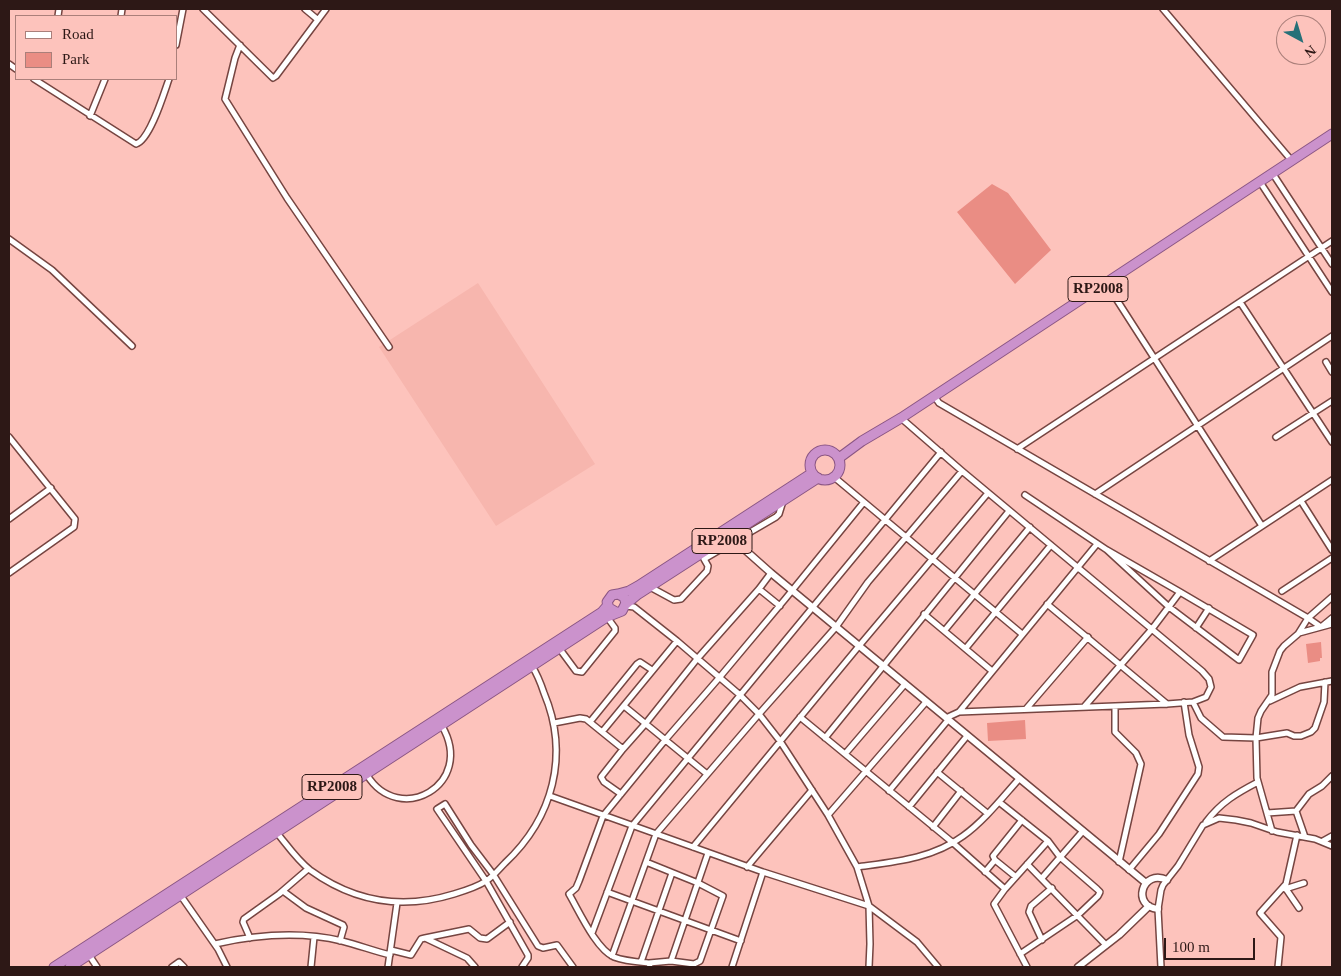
<!DOCTYPE html>
<style>
body{margin:0}
#map{position:relative;width:1341px;height:976px;overflow:hidden;background:#fdc3bc;font-family:"Times New Roman",serif}
canvas{display:block}
.frame{position:absolute;inset:0;border:10px solid #2d1816;pointer-events:none}
.legend{position:absolute;left:15px;top:15px;width:162px;height:65px;box-sizing:border-box;background:#fdc3bc;border:1px solid #aa7f7a;margin:0;padding:6px 9px;list-style:none;font-size:15px;color:#2d1816}
.legend li{display:flex;align-items:center;gap:10px;height:25px}
.legend b{width:25px;border:1px solid #aa7f7a}
.north{position:absolute;left:1276px;top:15px;width:50px;height:50px;box-sizing:border-box;background:#fdc3bc;border:1px solid #aa7f7a;border-radius:50%;rotate:141deg;font-size:14px;font-weight:700;line-height:20px;text-align:center;color:#2d1816}
.north::after{content:'';display:block;margin:auto;width:18px;height:22px;background:#267078;clip-path:polygon(50% 0,100% 100%,50% 72%,0 100%)}
.scale{position:absolute;left:1164px;top:938px;width:91px;height:22px;box-sizing:border-box;border:2px solid #2d1816;border-top:0;padding-left:6px;font-size:15px;line-height:18px;white-space:nowrap;color:#2d1816;-webkit-text-stroke:4px #fdc3bc;paint-order:stroke}
</style>
<div id="map">
<canvas width="1341" height="976"></canvas>
<div class="frame"></div>
<ul class="legend">
<li><b style="height:6px;background:#fff"></b>Road</li>
<li><b style="height:14px;background:#ea8d84"></b>Park</li>
</ul>
<div class="north">N</div>
<div class="scale">100 m</div>
</div>
<script>
const g = document.querySelector('canvas').getContext('2d');
g.lineJoin = 'round';
function fillPath(path, color) { g.fillStyle = color; g.fill(path, 'evenodd'); }
function stroke(path, color, width, dash) { g.strokeStyle = color; g.lineWidth = width; g.lineCap = dash ? 'butt' : 'round'; g.setLineDash(dash || []); g.stroke(path); }
function label(font, color, halo, rows, align = 'center') {
  g.font = font + ' "Times New Roman",serif'; g.lineWidth = 4.5; g.setLineDash([]); g.textBaseline = 'middle'; g.strokeStyle = halo; g.fillStyle = color; for (const [text, x, y, turn = 0] of rows) {
    g.save(); g.translate(x, y); g.rotate((+turn || 0) * Math.PI / 180); g.textAlign = isNaN(turn) ? turn : align; if (halo) g.strokeText(text, 0, 0); g.fillText(text, 0, 0); g.restore();
  }
}
fillPath(new Path2D(`
 M478,283L595,464L496,526L379,347Z`), '#f7b6ae');
fillPath(new Path2D(`
 M992,184L1008,193L1051,250L1015,284L957,212Z
 M1321,642L1322,658H1320V661L1308,663L1306,644Z
 M1025,720L1026,739L988,741L987,723Z`), '#ea8d84');
const minor = new Path2D(`
 M203,9L273,78L276,76L326,9
 M305,9L317,19
 M1163,9L1292,161
 M58,16L59,9
 M121,16L122,9
 M176,45L183,9
 M240,45L235,58L225,99L287,198L389,347
 M9,64L16,69
 M34,79L136,144C150,140 164,93 169,79
 M90,116L105,79
 M1273,174L1332,264
 M1260,182L1332,292
 M9,239L52,270L132,346
 M1106,283L1262,526
 M1240,302L1332,442
 M1326,362L1332,372
 M934,396L939,403L1308,618L1321,627L1332,618
 M901,418L962,471L1202,671L1209,679L1211,687L1206,697L1193,702L1167,704L959,712
 M9,437L75,519L74,527L9,573
 M1276,437L1332,401
 M1017,449L1332,241
 M834,477L1022,634
 M1095,494L1332,336
 M1025,495L1107,550L1180,592L1253,635L1239,660L1169,607L1107,550
 M1301,501L1332,550
 M9,519L51,488
 M1209,561L1332,480
 M650,587L674,600L681,599L707,571L708,566L704,559L776,517L779,514L783,501
 M759,589L780,606
 M1282,591L1332,558
 M1047,604L1167,704
 M626,606L634,607L677,641L740,695L759,714L780,741L828,815L857,867L869,906L870,944L869,967
 M924,614L992,671
 M1196,628L1209,608
 M945,630L1030,527
 M1299,633L1332,624
 M559,648L576,671L582,672L615,631V628L607,617
 M966,648L1051,545
 M1270,701L1300,687L1332,681
 M1193,702L1201,718L1223,737L1256,738L1287,733L1294,736H1301L1311,732L1315,728L1324,702L1325,682
 M624,706L707,774
 M1115,706V732L1136,753L1141,764L1119,862
 M1084,707L1152,629L1180,592
 M1026,709L1088,637
 M800,717L952,842L1005,889L994,904L1027,967
 M946,718L959,712L1097,544
 M590,722L637,664L640,662L652,670
 M554,723L580,718L586,719L623,749L646,723L697,659L759,589L771,573
 M602,732L677,641
 M825,738L1009,511
 M845,754L905,684
 M937,772L987,813
 M367,775C399,827 476,785 442,726
 M889,791L948,720
 M621,794L604,782L601,777L623,749
 M550,796L763,872L869,906L917,942L938,967
 M999,802L1048,841L1060,857L1097,889L1100,892L1098,896L1078,915L1020,954
 M909,807L967,736
 M1296,811L1305,837
 M1267,813L1296,811L1309,794L1322,786L1332,776
 M828,815L926,702
 M1206,822C1221,802 1237,793 1258,782
 M933,827L961,791
 M1272,831L1257,778L1256,738L1258,718L1261,711L1272,695V672L1280,651L1284,646L1298,634L1308,618L1332,597
 M277,833C287,845 297,860 310,870C354,902 402,910 454,894C464,891 477,887 486,881C493,877 499,869 505,863C553,818 570,755 544,693C541,684 537,674 532,666
 M1323,841L1332,836
 M693,847L859,646L988,493
 M646,862L698,883L723,896L700,961L694,964L671,961
 M1027,864L1106,945
 M747,867L812,790
 M857,867C893,862 932,859 963,836C984,821 1002,798 1019,779
 M1129,870L1159,834L1198,774L1199,767L1189,735L1184,702
 M985,872L995,860
 M1016,877L995,860L993,856L1022,820
 M1042,878L1083,831
 M1284,886L1299,908
 M1005,889L1048,841
 M1285,889L1304,883
 M283,891L306,908L343,925L344,927L340,941
 M607,892L741,941
 M181,896L218,949L227,967
 M592,933L632,826L941,452
 M250,938L243,922L244,919L279,894L308,869
 M425,938L469,929L480,938L487,939L510,922
 M1042,940L1029,912L1031,906L1052,888
 M215,944C255,935 300,931 342,941C358,945 374,951 390,955
 M391,950L411,955L421,939L425,938L467,958L475,967
 M89,955L97,967
 M612,956L656,834L759,714L836,627L868,582L962,471
 M641,962L672,873
 M649,963L671,961L708,853
 M172,967L179,962L184,967
 M311,967L314,937
 M388,967L397,903
 M522,967L528,958V955L486,881L437,809L445,804L471,845L493,874L538,946L543,948L557,945L573,967
 M650,967L649,963C638,962 624,961 614,957C596,949 579,911 569,894L576,888L579,881L603,816L666,739L719,678L786,598L864,502
 M732,967L763,872
 M1161,967L1158,909L1161,890L1163,885L1178,866L1203,825L1219,818L1236,820L1251,823L1277,832L1315,839L1332,846
 M1278,967L1281,937L1260,913L1286,884L1297,835`);
const tertiary = new Path2D(`
 M732,535L735,541L771,573L1146,883
 M1158,909C1131,907 1142,868 1167,880
 M1078,967L1119,935L1149,906`);
const trunk = new Path2D(`
 M810 465a15 15 0 1 1 30 0a15 15 0 1 1-30 0Z
 M839,458L862,441L901,418L1332,134
 M618,594L629,591L638,586L812,473
 M626,604L637,595L818,478
 M54,967L602,612L608,605
 M70,967L607,617L622,611L626,603L624,597L618,594L612,595L607,602L609,608L616,612`);
stroke(minor, '#764541', 8);
stroke(tertiary, '#764541', 9);
stroke(trunk, '#8b5684', 11);
stroke(minor, '#fff', 5);
stroke(tertiary, '#fff', 6);
stroke(trunk, '#cb92cc', 9);
for (const [x, y, w] of [
 [1098,289,60],
 [722,541,60],
 [332,787,60]
]) { const box = new Path2D(); box.roundRect(x - w / 2, y - 12.5, w, 25, 4); g.fillStyle = '#fdc3bc'; g.fill(box); stroke(box, '#2d1816', 1); }
label('bold 15px', '#2d1816', null, [
 ["RP2008",1098,289],
 ["RP2008",722,541],
 ["RP2008",332,787]
]);
</script>
